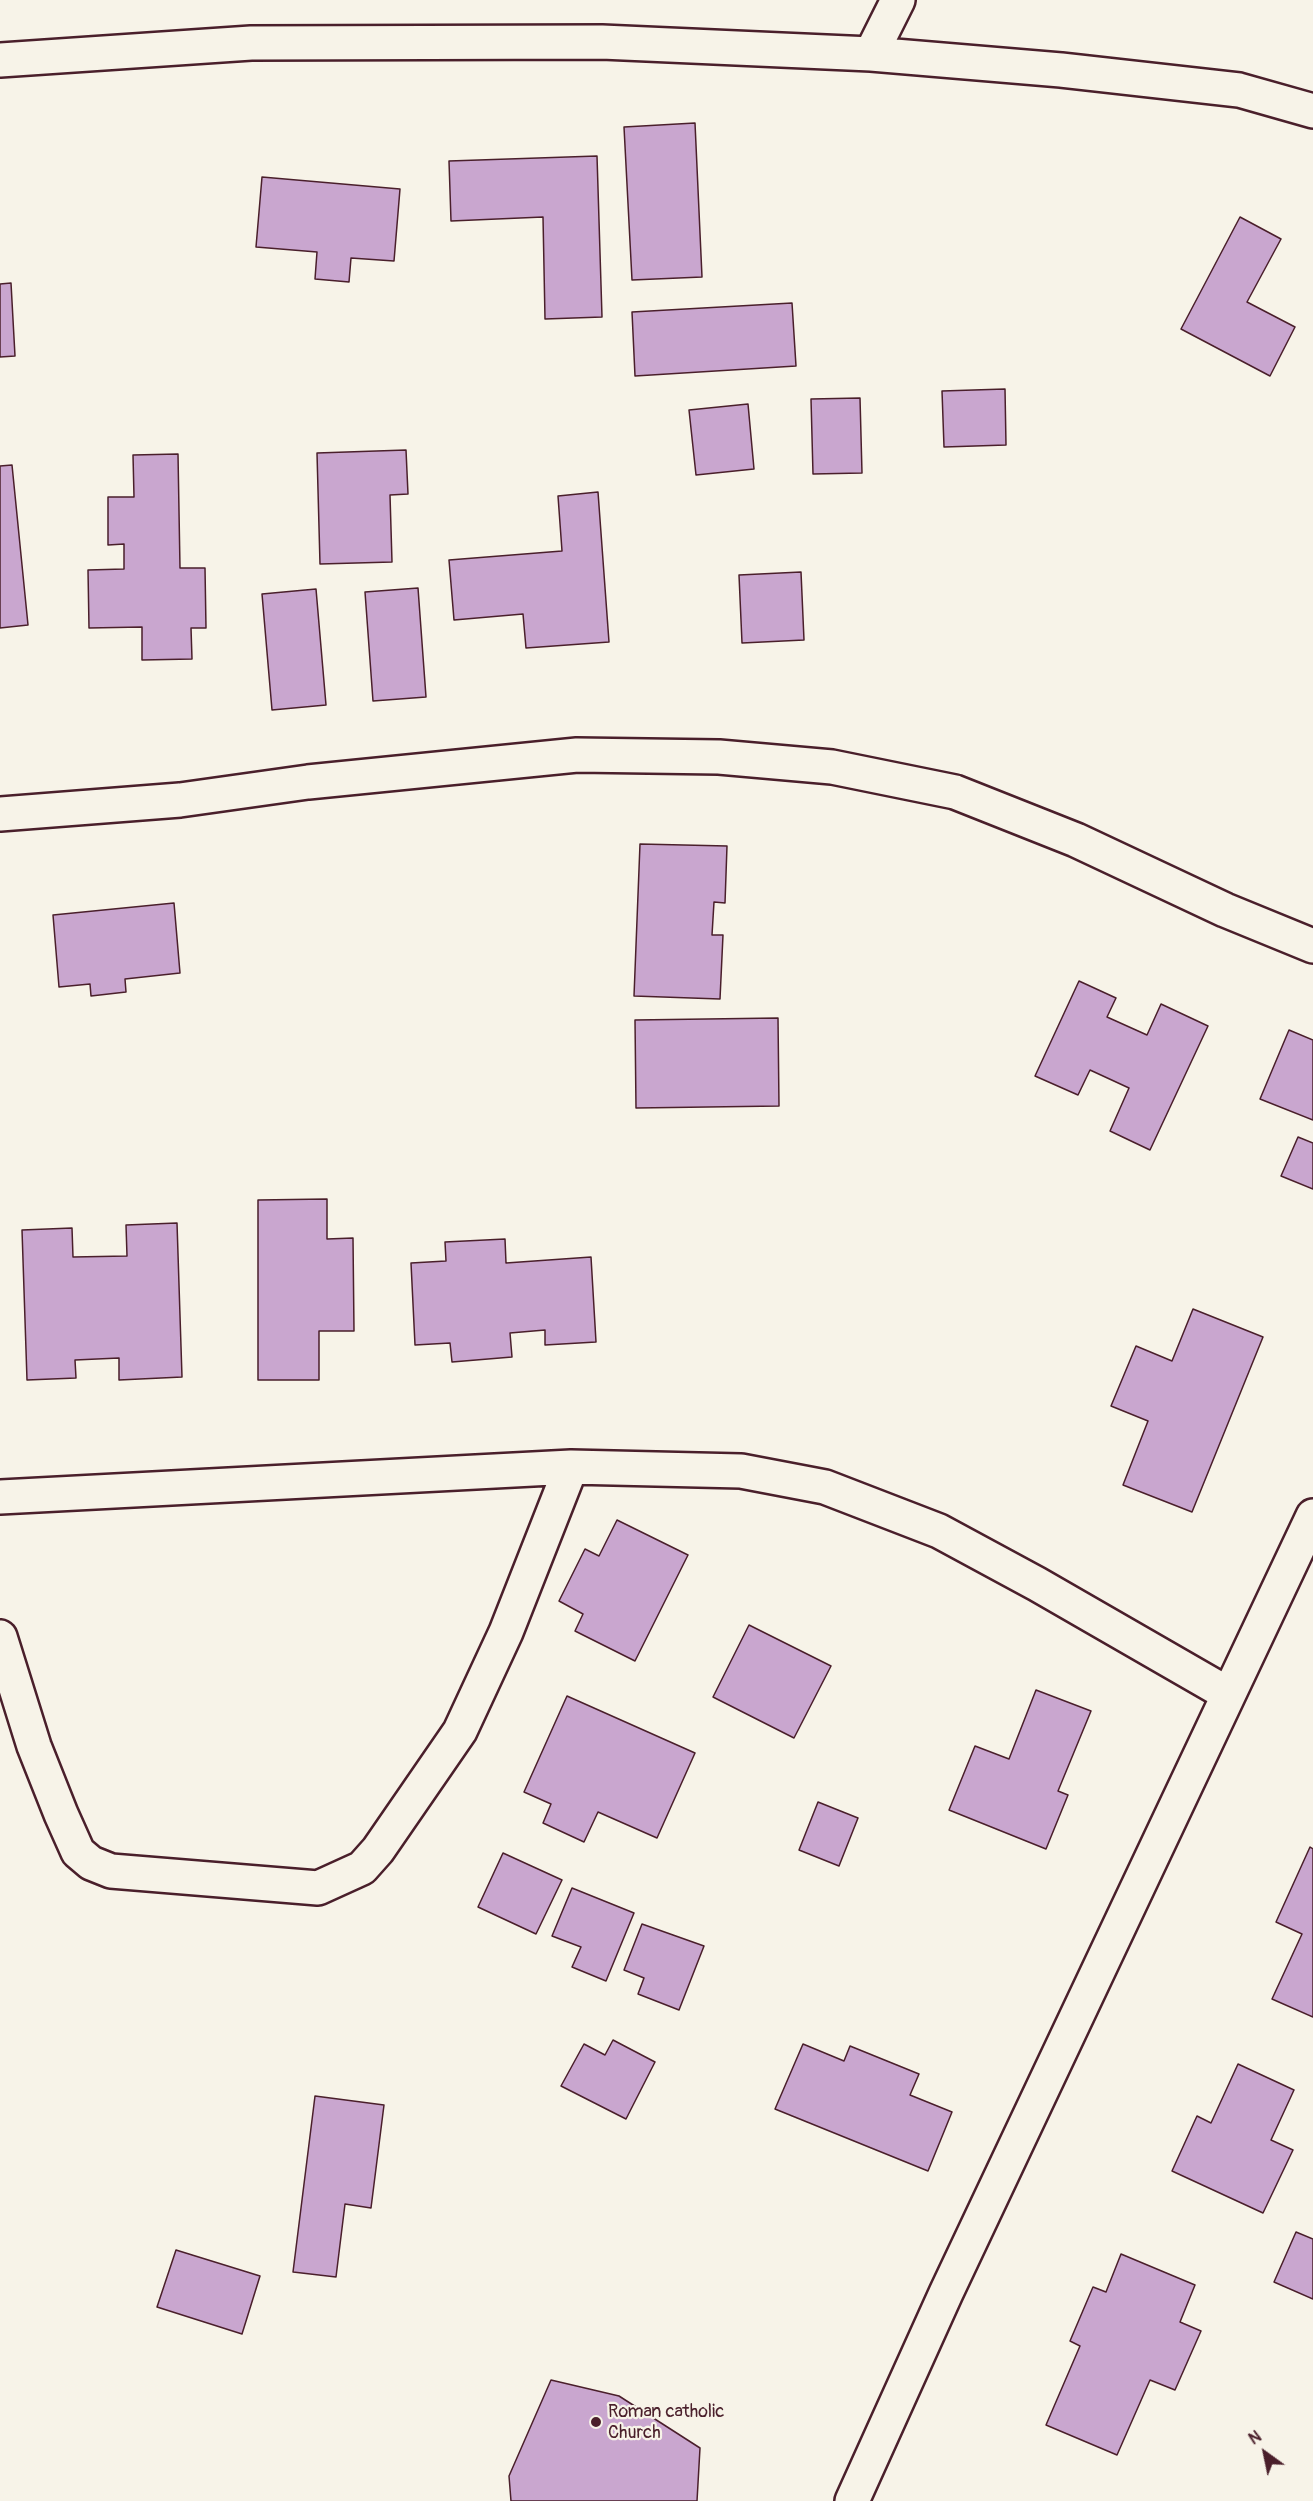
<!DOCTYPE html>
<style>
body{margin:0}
#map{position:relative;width:1313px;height:2501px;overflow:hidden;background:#f7f3e8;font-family:Pangolin,sans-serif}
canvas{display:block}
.north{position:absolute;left:1235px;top:2423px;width:60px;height:60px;-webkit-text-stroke:4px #f7f3e8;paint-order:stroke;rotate:327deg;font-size:16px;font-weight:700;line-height:24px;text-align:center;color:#4a1f2b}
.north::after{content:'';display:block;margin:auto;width:21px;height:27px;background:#4a1f2b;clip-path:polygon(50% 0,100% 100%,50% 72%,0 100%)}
</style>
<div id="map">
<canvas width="1313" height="2501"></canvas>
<div class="north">N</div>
</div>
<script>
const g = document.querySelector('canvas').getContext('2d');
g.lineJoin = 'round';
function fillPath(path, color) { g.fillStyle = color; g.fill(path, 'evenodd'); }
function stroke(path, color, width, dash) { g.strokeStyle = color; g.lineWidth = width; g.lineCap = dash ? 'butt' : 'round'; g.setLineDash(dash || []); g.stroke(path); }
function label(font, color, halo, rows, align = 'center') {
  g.font = font + ' Pangolin,sans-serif'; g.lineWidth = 4.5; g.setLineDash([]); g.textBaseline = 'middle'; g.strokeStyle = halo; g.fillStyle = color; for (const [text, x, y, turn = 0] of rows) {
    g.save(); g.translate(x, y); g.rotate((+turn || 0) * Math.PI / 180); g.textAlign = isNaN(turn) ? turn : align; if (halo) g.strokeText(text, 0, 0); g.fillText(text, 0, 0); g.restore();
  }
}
const building = new Path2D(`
 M695,123L702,277L632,280L624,127Z
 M597,156L602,317L545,319L543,217L451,221L449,161Z
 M262,177L400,189L394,261L351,258L349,282L315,279L317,252L256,247Z
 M1240,217L1281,239L1247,302L1295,327L1270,376L1181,329Z
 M11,283L15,356L0,357V284Z
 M792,303L796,366L635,376L632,312Z
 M1005,389L1006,445L944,447L942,391Z
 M860,398L862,473L813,474L811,399Z
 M748,404L754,469L696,475L689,410Z
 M406,450L408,494L390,495L392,562L320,564L317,453Z
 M178,454L180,568H205L206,628H191L192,659L142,660V627L89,628L88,570L124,569V544L108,545V497H134L133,455Z
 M12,465L28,625L0,628V466Z
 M598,492L609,642L526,648L523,614L454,620L449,560L562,551L558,496Z
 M801,572L804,640L742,643L739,575Z
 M418,588L426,697L373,701L365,592Z
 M316,589L326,705L272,710L262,594Z
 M640,844L727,846L725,903L714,902L712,935H723L720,999L634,996Z
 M174,903L180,973L125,979L126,992L91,996L90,984L59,987L53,915Z
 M1079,981L1116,998L1107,1017L1147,1035L1161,1004L1208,1026L1150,1150L1110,1131L1129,1088L1090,1070L1078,1095L1035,1076Z
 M778,1018L779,1106L636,1108L635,1020Z
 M1289,1030L1313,1040V1120L1260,1099Z
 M1298,1137L1313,1143V1189L1281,1176Z
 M327,1199V1239L353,1238L354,1331H319V1380H258V1200Z
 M177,1223L182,1377L119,1380V1358L75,1360L76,1378L27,1380L22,1230L72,1228L73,1257L127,1256L126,1225Z
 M505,1239L506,1263L591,1257L596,1342L545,1345V1330L510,1333L512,1357L452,1362L450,1343L415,1345L411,1263L446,1261L445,1242Z
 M1193,1309L1263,1337L1192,1512L1123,1485L1148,1421L1111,1406L1136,1346L1172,1361Z
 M617,1520L688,1555L635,1661L575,1631L583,1614L559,1601L585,1549L599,1556Z
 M749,1625L831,1666L794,1738L713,1697Z
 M1036,1690L1091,1711L1058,1791L1068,1795L1046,1849L949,1810L975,1746L1009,1759Z
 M567,1696L695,1753L657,1838L598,1812L584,1842L543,1823L551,1804L524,1792Z
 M818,1802L858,1818L839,1866L799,1850Z
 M1310,1847L1313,1849V2017L1272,1999L1302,1934L1276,1922Z
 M503,1853L562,1880L536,1934L478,1907Z
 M572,1888L634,1913L606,1981L572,1967L581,1947L552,1936Z
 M642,1924L704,1946L679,2010L638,1994L644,1978L624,1970Z
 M613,2040L655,2062L626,2119L561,2086L584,2044L605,2055Z
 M803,2044L844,2061L850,2046L919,2074L910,2095L952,2112L928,2171L775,2109Z
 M1238,2064L1294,2090L1271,2140L1293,2150L1263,2213L1172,2171L1197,2116L1211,2123Z
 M315,2096L384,2105L371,2208L345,2204L336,2277L293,2272Z
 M1296,2232L1313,2239V2299L1274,2282Z
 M176,2250L260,2276L242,2334L157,2307Z
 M1121,2254L1195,2285L1180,2322L1201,2331L1175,2390L1150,2380L1117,2455L1046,2425L1080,2346L1070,2341L1093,2287L1106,2292Z
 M551,2380L619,2396L700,2448L697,2501H511L509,2476Z`);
fillPath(building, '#c9a6cf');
stroke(building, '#4a1f2b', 1.5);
const street = new Path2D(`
 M871,54L898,0
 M0,60L251,43L602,42L871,54L1061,70L1239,90L1313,111
 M0,814L180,800L308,782L577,755L719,757L832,767L955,792L1076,840L1225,910L1313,946
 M0,1497L571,1467L741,1471L825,1487L939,1531L1037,1584L1228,1694
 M0,1637L34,1746L61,1814L78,1852L91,1863L111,1871L318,1888L362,1868L378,1850L460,1731L506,1632L571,1467
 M852,2501L946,2293L1313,1516`);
stroke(street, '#4a1f2b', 38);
stroke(street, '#f7f3e8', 33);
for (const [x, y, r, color] of [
 [596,2422,6,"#4a1f2b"]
]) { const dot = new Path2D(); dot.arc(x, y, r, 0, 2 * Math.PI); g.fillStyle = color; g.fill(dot); stroke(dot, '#f7f3e8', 2); }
label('18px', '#4a1f2b', '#f7f3e8', [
 ["Roman catholic",608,2412],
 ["Church",608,2433]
], 'left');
</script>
